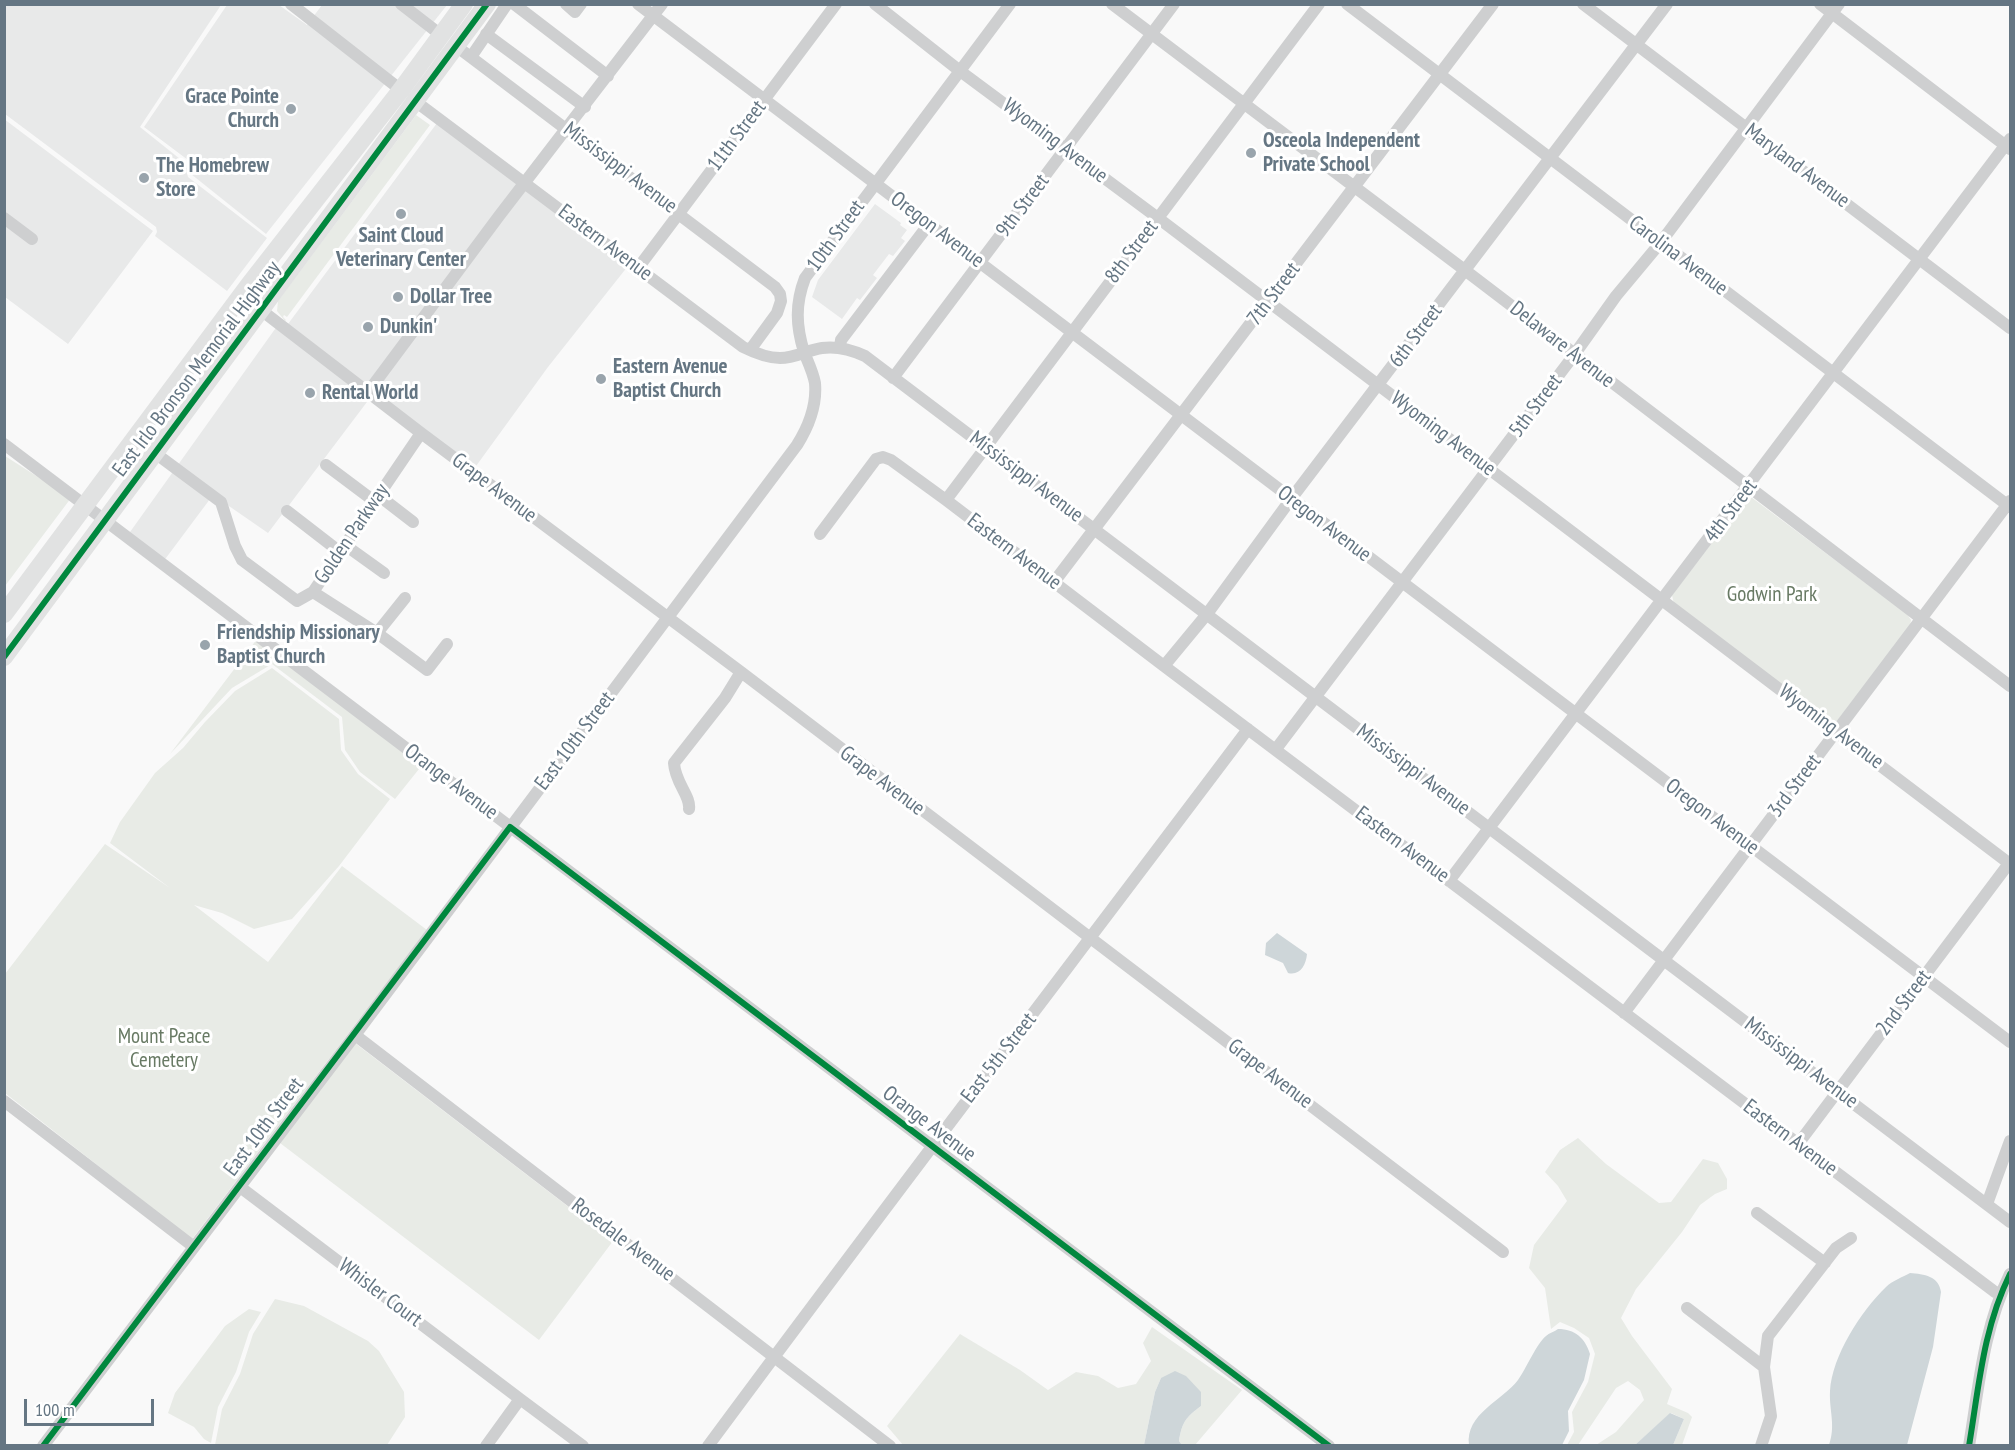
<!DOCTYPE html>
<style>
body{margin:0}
#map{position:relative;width:2015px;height:1450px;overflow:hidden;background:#f9f9f9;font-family:"PT Sans Narrow",sans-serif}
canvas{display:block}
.frame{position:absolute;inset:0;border:6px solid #657683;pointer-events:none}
.scale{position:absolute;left:24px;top:1399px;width:130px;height:27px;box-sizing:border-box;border:3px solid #657683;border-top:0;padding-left:8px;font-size:18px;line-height:21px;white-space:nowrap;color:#657683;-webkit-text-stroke:4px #fff;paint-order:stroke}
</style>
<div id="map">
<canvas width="2015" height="1450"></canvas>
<div class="frame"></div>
<div class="scale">100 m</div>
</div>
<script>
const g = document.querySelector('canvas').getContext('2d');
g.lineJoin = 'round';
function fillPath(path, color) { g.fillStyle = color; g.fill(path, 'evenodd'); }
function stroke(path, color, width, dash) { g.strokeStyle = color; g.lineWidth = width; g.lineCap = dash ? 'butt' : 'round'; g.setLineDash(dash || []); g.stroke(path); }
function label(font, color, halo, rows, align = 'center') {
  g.font = font + ' "PT Sans Narrow",sans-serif'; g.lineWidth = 6; g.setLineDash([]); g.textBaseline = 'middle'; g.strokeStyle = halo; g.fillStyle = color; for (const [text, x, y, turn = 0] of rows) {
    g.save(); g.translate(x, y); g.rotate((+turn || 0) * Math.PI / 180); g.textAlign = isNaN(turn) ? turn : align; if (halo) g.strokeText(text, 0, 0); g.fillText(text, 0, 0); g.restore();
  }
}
fillPath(new Path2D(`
 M4,5H221L140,127L190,167L187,173L188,177L267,238L227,291L155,236L157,232L156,227L5,114Z
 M227,5H279L307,25L322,5H447L266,234L191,174L196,166L144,127Z
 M4,119L153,231L68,344L5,297Z
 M437,123L628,266L548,367L471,473L370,398L268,533L213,495L160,566L125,539L280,322L288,324Z
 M875,204L901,223L900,225L907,230L901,238L905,241L893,256L889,254L873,275L877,278L860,300L857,298L842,319L812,297L818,280Z`), '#e8e9e9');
fillPath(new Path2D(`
 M416,115L430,125L287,317L284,315L283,317L286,320L285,321L277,311L278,301Z
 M5,456L71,498L5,586Z
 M1751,497L1907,614L1911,620L1910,625L1835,724L1674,604L1672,595L1745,499Z
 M257,639L423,764L395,799L360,772L345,750L342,717L272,664L232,688L170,754Z
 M272,668L339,719L341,750L358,774L390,799L339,866L292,919L254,929L222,913L194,905L268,962L342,866L427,930L192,1239L5,1093V974L105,844L170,888L110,843L120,822L155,773L183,748L205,722L235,691Z
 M355,1043L613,1241L539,1340L280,1143Z
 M1578,1138L1606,1164L1659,1203L1671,1202L1703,1159L1718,1163L1727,1179V1189L1715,1194L1700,1205L1682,1232L1636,1289L1621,1318L1632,1336L1672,1389L1667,1404L1688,1413L1692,1417L1682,1445H1673L1684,1419L1671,1413L1635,1445H1596L1616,1432L1644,1400L1640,1390L1628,1381L1616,1388L1578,1445H1567L1574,1432L1572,1412L1588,1382L1595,1354L1589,1338L1574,1328L1560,1322L1551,1329L1545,1288L1529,1268L1534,1245L1567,1201L1558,1186L1545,1172L1560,1150Z
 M275,1299L304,1306L368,1341L379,1351L404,1392L405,1417L387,1445H215L222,1409L240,1374L253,1334Z
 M249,1309L261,1312L249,1332L236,1372L218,1407L211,1443L204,1439L194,1427L168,1413L175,1393L225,1326Z
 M1152,1327L1242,1390L1195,1445H1182L1179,1441C1182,1422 1186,1417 1201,1406L1161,1378L1155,1392L1144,1445H903L887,1426L960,1334L1020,1370L1048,1390L1076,1372L1098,1376L1118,1388L1136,1384L1151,1361L1143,1343Z`), '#e8ebe6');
fillPath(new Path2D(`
 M1277,933L1307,954C1306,965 1300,976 1288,973L1283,963L1265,955L1266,943Z
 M1910,1273C1924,1274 1939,1276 1941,1292L1933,1347L1907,1445H1829C1836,1425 1829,1411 1830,1391C1832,1356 1861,1311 1886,1287C1892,1281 1903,1277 1910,1273Z
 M1558,1329C1575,1329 1585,1338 1590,1354L1584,1380L1568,1411L1569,1431L1562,1445H1469C1465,1414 1503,1400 1518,1380C1526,1369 1537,1343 1546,1336C1549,1333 1554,1332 1558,1329Z
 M1175,1371L1186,1376L1201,1392V1406C1186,1417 1182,1422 1179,1441L1182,1445H1144L1155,1392L1161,1378Z
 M1670,1413L1684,1419L1673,1445H1635Z`), '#ced6d9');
stroke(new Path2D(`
 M291,4L401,90
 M401,4L441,35
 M514,4L608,76
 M566,4L575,12L581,4
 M638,4L2010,1042
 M875,4L960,71L1158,218L2010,864
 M1112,4L1466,271L2010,686
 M1347,4L2010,507
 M1583,4L2010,328
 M1820,4L2010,149
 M486,34L585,107
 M456,46L775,287L780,294L781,301L777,313L750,350
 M471,57L507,4
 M415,101L743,347C755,353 767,358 780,358C795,358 808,350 822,348C837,346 852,350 865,356L2010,1222
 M4,218L32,239
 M638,268L836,4
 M261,310L421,433L741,672L1503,1252
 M840,348L841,340L929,224
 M893,378L1174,4
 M368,392L499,216L662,4
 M4,444L1329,1446
 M155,453L221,502L235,546L242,560L297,601L313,592L421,433
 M326,465L374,501
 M378,495L413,522
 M946,500L1319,4
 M287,511L340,552
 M820,534L876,459L883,457L891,460L946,500L1164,666L1995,1292L2001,1294
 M345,545L384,573
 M1054,582L1493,4
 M313,592L377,633L427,670L447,644
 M377,633L405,598
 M1164,666L1207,614L1291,499L1667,4
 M1276,749L1574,355L1616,296L1661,242L1839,4
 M689,809C691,796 675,783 674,763L725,698L741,672
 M1449,881L2010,139
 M1624,1013L2010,501
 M355,1035L890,1446
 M4,1101L194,1247
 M1798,1144L2010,862
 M240,1187L520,1399
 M1987,1204L2010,1141
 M1757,1213L1825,1263
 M1687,1308L1764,1367
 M43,1446L355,1035L797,445C809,426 817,406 815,383C813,372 808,362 804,352C796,326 795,304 805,278L1010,4
 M486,1446L520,1399L583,1446
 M708,1446C886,1205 1068,968 1248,729
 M1761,1446L1771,1416L1764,1367L1768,1336L1836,1248L1851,1238
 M1969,1446C1979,1386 1983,1329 2010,1274`), '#cecfd0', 12);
stroke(new Path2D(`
 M4,614L249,285L401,90L464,4
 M4,657L487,4`), '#e1e2e2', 18);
stroke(new Path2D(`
 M4,657L487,4
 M43,1446L510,827L1329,1446
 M1969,1446C1979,1386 1983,1329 2010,1274`), '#00873e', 6);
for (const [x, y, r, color] of [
 [291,109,6,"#99a4ac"],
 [1251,153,6,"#99a4ac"],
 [144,178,6,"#99a4ac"],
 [401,214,6,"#99a4ac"],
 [398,297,6,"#99a4ac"],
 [368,327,6,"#99a4ac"],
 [601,379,6,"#99a4ac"],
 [310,393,6,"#99a4ac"],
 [205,645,6,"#99a4ac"]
]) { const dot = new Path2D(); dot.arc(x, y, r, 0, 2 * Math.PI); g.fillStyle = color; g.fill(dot); stroke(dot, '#fff', 2); }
label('bold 21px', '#657683', '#fff', [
 ["Grace Pointe",279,97,"right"],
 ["Church",279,121,"right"],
 ["Osceola Independent",1263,141],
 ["Private School",1263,165],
 ["The Homebrew",156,166],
 ["Store",156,190],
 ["Saint Cloud",401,236,"center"],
 ["Veterinary Center",401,260,"center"],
 ["Dollar Tree",410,297],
 ["Dunkin'",380,327],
 ["Eastern Avenue",613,367],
 ["Baptist Church",613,391],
 ["Rental World",322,393],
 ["Friendship Missionary",217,633],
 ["Baptist Church",217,657]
], 'left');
label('21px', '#657683', '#fff', [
 ["11th Street",737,136,-53],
 ["Wyoming Avenue",1055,141,37],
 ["Maryland Avenue",1797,166,37],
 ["Mississippi Avenue",620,168,37],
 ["9th Street",1023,206,-53],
 ["Oregon Avenue",937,230,37],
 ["10th Street",836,236,-54],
 ["Eastern Avenue",605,243,37],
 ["8th Street",1132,252,-53],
 ["Carolina Avenue",1678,256,37],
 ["7th Street",1274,294,-53],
 ["6th Street",1416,336,-53],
 ["Delaware Avenue",1562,345,38],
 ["East Irlo Bronson Memorial Highway",197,369,-53],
 ["5th Street",1536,406,-53],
 ["Wyoming Avenue",1443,434,37],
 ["Mississippi Avenue",1026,477,37],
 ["Grape Avenue",494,488,37],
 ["4th Street",1731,511,-53],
 ["Oregon Avenue",1324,524,37],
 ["Golden Parkway",352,534,-56],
 ["Eastern Avenue",1014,552,37],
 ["Wyoming Avenue",1831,727,37],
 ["East 10th Street",575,741,-53],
 ["Mississippi Avenue",1413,770,37],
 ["Grape Avenue",882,781,37],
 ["Orange Avenue",451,782,37],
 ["3rd Street",1795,786,-53],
 ["Oregon Avenue",1712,817,37],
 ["Eastern Avenue",1402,845,37],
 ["2nd Street",1904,1003,-53],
 ["East 5th Street",999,1058,-52],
 ["Mississippi Avenue",1801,1063,37],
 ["Grape Avenue",1270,1074,37],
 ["Orange Avenue",929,1124,37],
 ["East 10th Street",264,1127,-53],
 ["Eastern Avenue",1790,1138,37],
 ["Rosedale Avenue",623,1240,37],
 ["Whisler Court",380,1293,37]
]);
label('21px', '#687a64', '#fff', [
 ["Godwin Park",1772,595],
 ["Mount Peace",164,1037],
 ["Cemetery",164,1061]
]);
</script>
